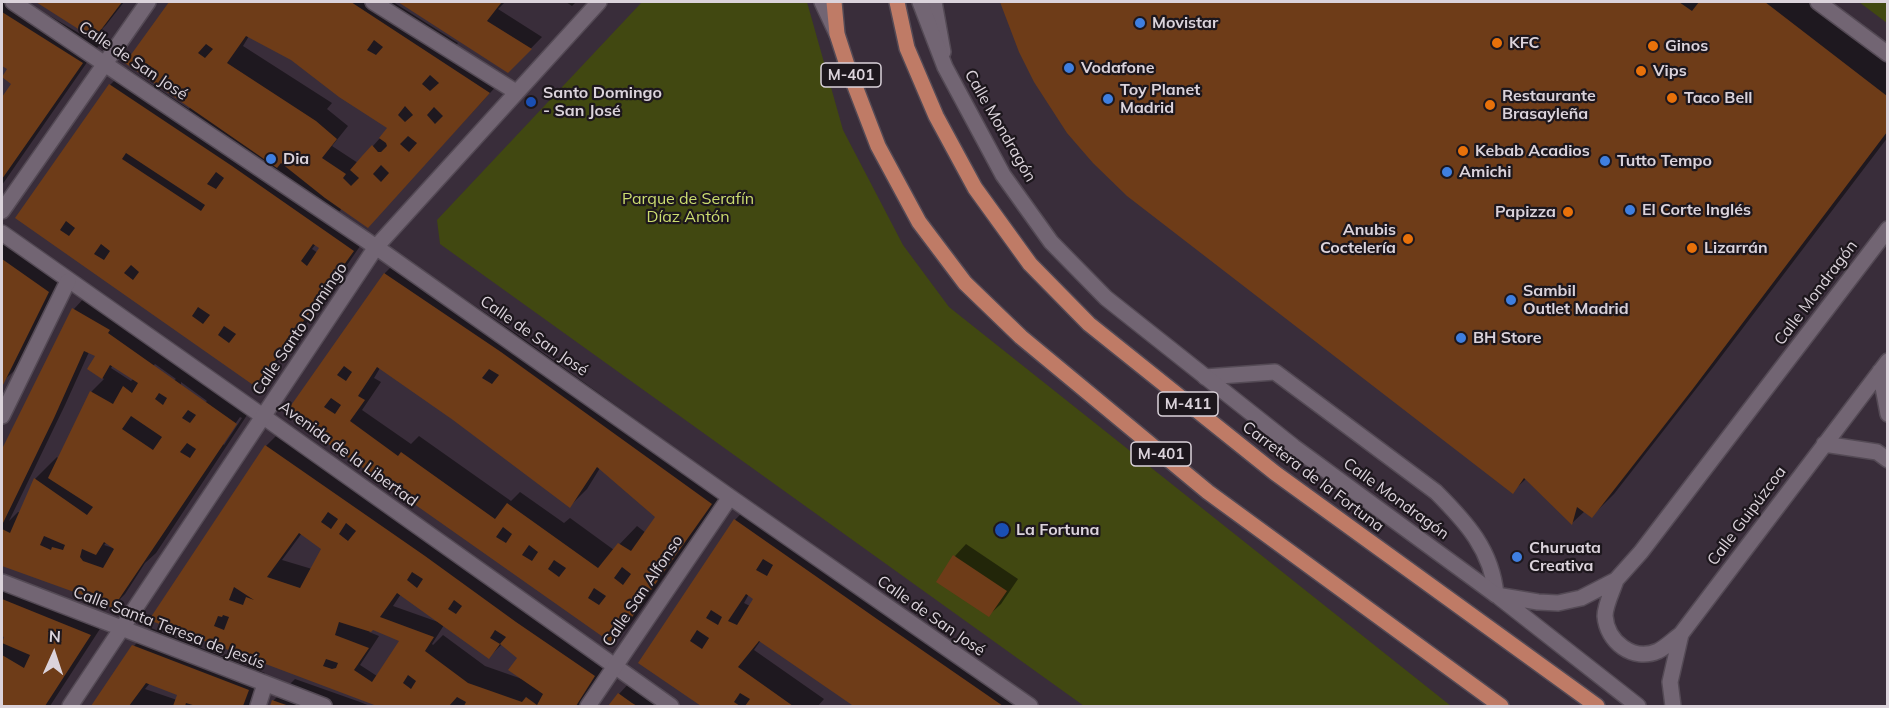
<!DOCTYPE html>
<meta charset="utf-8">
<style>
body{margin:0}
#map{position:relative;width:1889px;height:708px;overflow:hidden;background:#392d3a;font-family:Mulish,sans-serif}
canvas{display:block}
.frame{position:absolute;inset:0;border:3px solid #dbd3db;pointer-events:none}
.north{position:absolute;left:24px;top:624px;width:60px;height:60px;-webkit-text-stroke:4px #1d171d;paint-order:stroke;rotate:3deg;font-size:16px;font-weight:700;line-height:24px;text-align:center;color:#dbd3db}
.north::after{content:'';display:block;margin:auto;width:21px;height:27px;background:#dbd3db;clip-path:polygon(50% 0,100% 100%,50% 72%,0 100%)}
</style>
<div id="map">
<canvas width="1889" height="708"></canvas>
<div class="frame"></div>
<div class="north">N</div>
</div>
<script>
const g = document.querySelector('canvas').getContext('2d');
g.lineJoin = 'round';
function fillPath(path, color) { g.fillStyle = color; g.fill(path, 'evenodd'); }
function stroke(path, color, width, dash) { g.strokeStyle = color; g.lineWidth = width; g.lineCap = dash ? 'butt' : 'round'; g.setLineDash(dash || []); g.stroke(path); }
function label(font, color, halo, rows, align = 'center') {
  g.font = font + ' Mulish,sans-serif'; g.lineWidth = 4.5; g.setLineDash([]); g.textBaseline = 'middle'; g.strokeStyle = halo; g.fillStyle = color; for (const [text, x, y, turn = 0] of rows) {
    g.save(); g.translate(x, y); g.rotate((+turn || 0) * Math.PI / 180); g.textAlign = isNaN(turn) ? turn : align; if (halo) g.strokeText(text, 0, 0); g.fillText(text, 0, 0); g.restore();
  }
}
fillPath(new Path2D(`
 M642,2H807L843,130L903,245L949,307L1451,706H1084L440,244L437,220Z
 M1859,2H1887V23Z`), '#414811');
fillPath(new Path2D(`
 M2,2H14L45,21L50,16L99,45L2,185V100L13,84L12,64L6,67L2,64Z
 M39,2H124L106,25L94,37Z
 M170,2H393L458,43L453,49L501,81L379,214L342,208L334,219L365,239L299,334L267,374L256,385L17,218L110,85L127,68L189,109L191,106L127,63ZM249,36L292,59L395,121L358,163L332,146L348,126L327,109L332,103L243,46ZM316,244L321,248L318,253L312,249Z
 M401,2H505L498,9L542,37L508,72Z
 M566,2H576L572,6Z
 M1001,2H1815L1888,57V137L1714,366L1614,494L1592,516L1585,511L1572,523L1527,478L1512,492L1003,8Z
 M11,236L65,274L14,371L2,382V245Z
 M402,256L518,335L728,486L630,625L613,642L287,414L385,273ZM380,368L494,448L570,506L587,489L600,468L657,516L646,533L637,526L614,550L570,518L564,523L520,492L511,501L419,436L411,444L362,410L381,382L374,378Z
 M85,297L253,406L156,553L145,563L125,594L113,606L88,595L2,565V453L74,309ZM89,352L97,355L89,369L104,379L92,391L59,459L57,457L35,479L21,513L18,512L9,521L65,405ZM155,364L176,379L173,381L153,366ZM113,365L134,378L131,381L111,368ZM181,382L207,401L205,403L181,386ZM240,417L242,418L224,445L222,443ZM107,542L116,549L104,545Z
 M283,429L612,658L580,706H381L152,620L266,446ZM302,533L323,548L312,569L282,560ZM401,594L441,623L393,606ZM444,625L489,657L502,644L520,657L522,679L485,666L443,635L433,645L432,644ZM373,628L401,640L377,676L360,665L379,636L369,632Z
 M752,502L942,635L937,641L988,676L993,671L1038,702L1036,706H853L854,705L761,640L754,650L824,699L818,706H703L640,663L735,520ZM749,594L755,598L750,606L744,603Z
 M966,544L1018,579L1001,604L989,615L955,556Z
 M2,575L107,618L50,706H6L2,703V638L4,640L6,636L2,634Z
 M151,628L265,673L254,706H200L195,705V706H92L134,646ZM150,683L179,694L177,700L145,689Z
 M295,679L360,702L370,706H271L273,701Z
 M630,682L664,706H610L619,694Z`), '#0007');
fillPath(new Path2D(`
 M36,2H122L94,39Z
 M169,2H351L490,93L368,228L325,198L281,163L277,168L125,63ZM246,36L291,60L339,97L387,128L379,138L386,143L387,146L381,152H378L372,145L362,156L350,170L359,178L351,186L343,178L346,174L322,158L337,139L316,121L227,63ZM374,40L383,47L376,55L367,50ZM206,44L213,49L205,58L198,53ZM430,75L439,83L430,91L422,84ZM405,106L413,115L405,122L398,115ZM434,107L443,116L435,124L427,115ZM408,136L417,143L409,152L400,144ZM381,165L389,173L381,182L373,174Z
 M398,2H499L501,3L487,21L532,49L508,73Z
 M1000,2H1679L1692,11L1699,2H1765L1887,96V132L1692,390L1592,518L1577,507L1572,525L1524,478L1513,494L1127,196L1093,163L1067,133L1034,82L1019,52Z
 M2,12L83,63L2,179V97L11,84L2,77L7,69L2,66Z
 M109,84L232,166L354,251L256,387L15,218ZM126,153L205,205L201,211L122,159ZM216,172L224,178L216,189L207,184ZM66,221L75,228L69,236L60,230ZM101,244L110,251L104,260L94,254ZM313,244L319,248L307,266L301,261ZM131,265L139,272L133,280L124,273ZM198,307L210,315L203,324L192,316ZM224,326L236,334L229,343L218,335Z
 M2,259L49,292L2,387Z
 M384,273L501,352L712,504L613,644L356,463L285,414ZM344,366L352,372L346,381L337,375ZM377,367L453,420L570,508L597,467L655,517L631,551L618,543L598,568L507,503L495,519L401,452L398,456L350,421L365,400L358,396ZM489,369L499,375L492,384L482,378ZM331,398L341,405L335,414L324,407ZM503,527L512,534L506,543L496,537ZM529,545L538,552L532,561L522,555ZM554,560L566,568L559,577L548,569ZM622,567L631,574L623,585L614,578ZM594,588L606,596L599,605L588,598Z
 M72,308L110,330L108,333L237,424L113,608L88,597L2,566V529L10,533L34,478L87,515L93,507L48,478L90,391L113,404L123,386L132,393L138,383L110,365L102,379L87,369L95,356L84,351L54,418L2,525V449ZM159,393L167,398L163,405L155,399ZM188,410L196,415L190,423L182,418ZM131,416L162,437L153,450L122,429ZM187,443L196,449L190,458L180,452ZM44,536L65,545L63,550L52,547L51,550L40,545ZM104,542L114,549L103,568L83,561L80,557L82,549L96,555Z
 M265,445L425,556L516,622L595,676L576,706H464L466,702L457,697L449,706H377L149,620ZM328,512L338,519L331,529L321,522ZM346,523L356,531L348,541L339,534ZM299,533L321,549L300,588L267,577ZM412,572L423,579L417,588L407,580ZM234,587L254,600L246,597L243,605L229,600ZM397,593L489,659L500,644L490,638L495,630L506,637L500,644L517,658L508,670L543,694L537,705L526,697L522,702L468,683L425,651L434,637L380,617ZM454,600L462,606L456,614L448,609ZM223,615L229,617L224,630L214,626L218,616L222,617ZM339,622L371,632L373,630L399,641L372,682L354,670L369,648L335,635ZM326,659L338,663L336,668L332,669L323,666ZM408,675L416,681L411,689L403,683Z
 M734,519L877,619L1003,706H851L852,705L759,641L738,667L793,706H745L750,699L740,693L734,702L740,706H701L638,663ZM763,559L773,565L767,576L756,570ZM746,594L753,599L737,625L728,621ZM711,610L722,617L718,625L706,618ZM697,630L709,638L702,649L690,641Z
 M953,555L1007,591L989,617L936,582Z
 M2,599L91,635L45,706H3L2,705V655L24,668L30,655L2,643L4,637L2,636Z
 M132,645L249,690L243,706H196L186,703L185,706H173L177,695L146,683L129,706H91Z
 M618,693L632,703L637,706H608Z
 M272,700L289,706H270Z`), '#6e3c18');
const service = new Path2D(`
 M934,2L943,52
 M1205,377L1275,372L1436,492C1466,522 1492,550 1496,595`);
const pedestrian = new Path2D(`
 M2,233L264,417L671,706`);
const minor = new Path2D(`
 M13,2L376,247L730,497L1030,706
 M373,2L516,92
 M822,2L837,34
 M920,2L945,67L1003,175L1051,242L1106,298L1294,447L1496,595L1538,602L1558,603L1581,598L1616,580L1641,552L1888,229
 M1818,2L1888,54
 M2,211L148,2
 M1880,371L1888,414
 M2,416L68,281
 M1824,444L1877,452L1888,460
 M1616,580C1613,590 1605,605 1605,616C1607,642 1633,662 1658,651C1666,647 1674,639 1681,634
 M2,582L324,706
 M1499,597L1638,706
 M70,706L376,247L599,2
 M258,706L265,684
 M588,706L730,497
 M1673,706L1670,682L1681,634L1888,361`);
const primary = new Path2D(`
 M834,2L837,34L848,68L878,146L919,222L965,283L1021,337L1208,492L1501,706
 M897,2L907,48L936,116L975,188L1030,264L1089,324L1275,473L1597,706`);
stroke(service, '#544a55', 18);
stroke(pedestrian, '#544a55', 18);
stroke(minor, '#544a55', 18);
stroke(primary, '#544a55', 18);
stroke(service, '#726573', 15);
stroke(pedestrian, '#726573', 15);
stroke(minor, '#726573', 15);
stroke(primary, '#bf7b66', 15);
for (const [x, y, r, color] of [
 [1140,23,6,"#3f7fe0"],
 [1497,43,6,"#e8710a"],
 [1653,46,6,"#e8710a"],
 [1069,68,6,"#3f7fe0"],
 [1641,71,6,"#e8710a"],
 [1672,98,6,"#e8710a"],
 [1108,99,6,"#3f7fe0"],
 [531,102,6,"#1a4fb4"],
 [1490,105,6,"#e8710a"],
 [1463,151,6,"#e8710a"],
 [271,159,6,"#3f7fe0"],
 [1605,161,6,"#3f7fe0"],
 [1447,172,6,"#3f7fe0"],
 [1630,210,6,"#3f7fe0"],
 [1568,212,6,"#e8710a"],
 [1408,239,6,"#e8710a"],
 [1692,248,6,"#e8710a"],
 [1511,300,6,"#3f7fe0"],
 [1461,338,6,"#3f7fe0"],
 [1002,530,8,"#1a4fb4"],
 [1517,557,6,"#3f7fe0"]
]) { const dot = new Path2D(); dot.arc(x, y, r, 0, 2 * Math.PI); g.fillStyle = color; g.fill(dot); stroke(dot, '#1d171d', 2); }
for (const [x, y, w] of [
 [851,75,60],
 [1188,404,60],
 [1161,454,60]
]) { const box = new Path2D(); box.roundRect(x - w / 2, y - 12, w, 24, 4.5); g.fillStyle = '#1d171d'; g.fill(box); stroke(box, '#dbd3db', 1.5); }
label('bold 15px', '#dbd3db', null, [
 ["M-401",851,75],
 ["M-411",1188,404],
 ["M-401",1161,454]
]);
label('bold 16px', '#dbd3db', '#1d171d', [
 ["Movistar",1152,23],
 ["KFC",1509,43],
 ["Ginos",1665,46],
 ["Vodafone",1081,68],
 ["Vips",1653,71],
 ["Toy Planet",1120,90],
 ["Madrid",1120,108],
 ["Santo Domingo",543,93],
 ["- San José",543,111],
 ["Restaurante",1502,96],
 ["Brasayleña",1502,114],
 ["Taco Bell",1684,98],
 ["Kebab Acadios",1475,151],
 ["Dia",283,159],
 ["Tutto Tempo",1617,161],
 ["Amichi",1459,172],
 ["El Corte Inglés",1642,210],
 ["Papizza",1556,212,"right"],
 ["Anubis",1396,230,"right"],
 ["Coctelería",1396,248,"right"],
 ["Lizarrán",1704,248],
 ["Sambil",1523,291],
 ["Outlet Madrid",1523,309],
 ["BH Store",1473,338],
 ["La Fortuna",1016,530],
 ["Churuata",1529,548],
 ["Creativa",1529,566]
], 'left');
label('16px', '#dbd3db', '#1d171d', [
 ["Calle de San José",133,61,34],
 ["Calle Mondragón",1000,126,60],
 ["Calle Mondragón",1816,293,-53],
 ["Calle Santo Domingo",300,329,-56],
 ["Calle de San José",534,336,35],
 ["Avenida de la Libertad",348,454,36],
 ["Carretera de la Fortuna",1313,477,37],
 ["Calle Mondragón",1396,499,36],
 ["Calle Guipúzcoa",1747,516,-53],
 ["Calle San Alfonso",643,591,-56],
 ["Calle de San José",931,616,35],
 ["Calle Santa Teresa de Jesús",169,628,21]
]);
label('16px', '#ccdd70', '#1d171d', [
 ["Parque de Serafín",688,199],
 ["Díaz Antón",688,217]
]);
</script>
